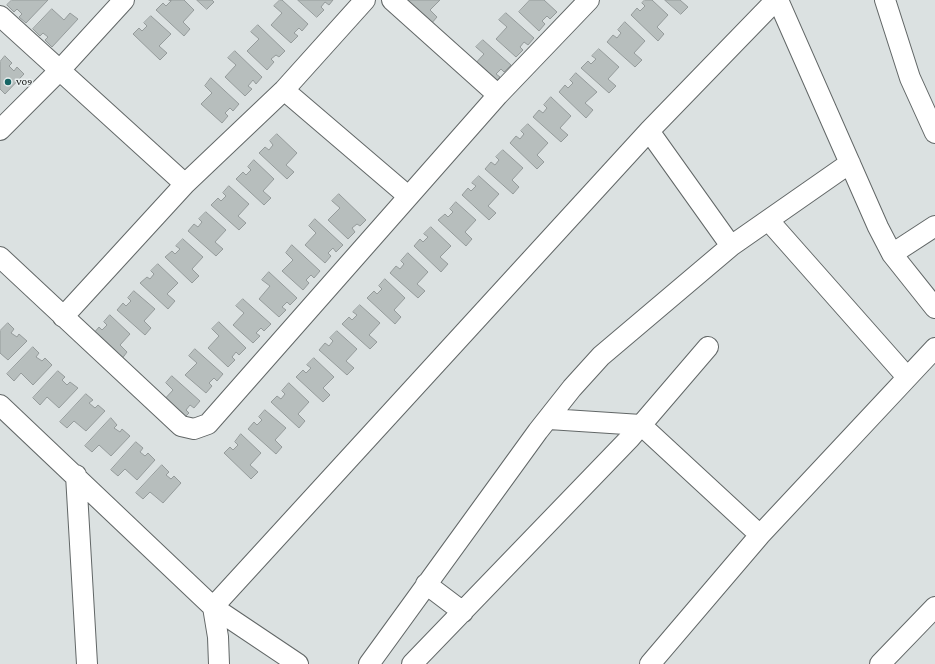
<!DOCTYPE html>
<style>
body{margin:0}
canvas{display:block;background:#dbe1e1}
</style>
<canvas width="935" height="664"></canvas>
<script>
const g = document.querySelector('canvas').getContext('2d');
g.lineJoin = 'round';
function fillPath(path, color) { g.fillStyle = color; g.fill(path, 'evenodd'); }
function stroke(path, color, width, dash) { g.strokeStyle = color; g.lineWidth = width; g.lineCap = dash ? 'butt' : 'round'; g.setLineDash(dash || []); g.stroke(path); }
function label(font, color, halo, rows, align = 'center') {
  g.font = font + ' "Crimson Pro",serif'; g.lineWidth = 3; g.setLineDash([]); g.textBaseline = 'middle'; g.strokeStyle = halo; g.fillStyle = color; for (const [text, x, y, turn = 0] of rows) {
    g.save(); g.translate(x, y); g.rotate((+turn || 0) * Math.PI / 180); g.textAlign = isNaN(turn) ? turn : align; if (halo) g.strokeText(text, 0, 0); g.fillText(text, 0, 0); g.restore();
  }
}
const building = new Path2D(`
 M12,0H48L26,23L19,17L22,14L17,9L14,12L7,5Z
 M169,0H184L194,10L183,22L190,29L184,36L156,10L163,3L166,6L171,1Z
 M197,0H212L214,2L207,9Z
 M280,0H282L308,24L302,31L299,28L294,33L298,36L291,43L271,25L282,13L274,6Z
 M298,0H333L329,5L325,2L321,7L324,10L317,17Z
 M405,0H440L430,10L437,17L431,24Z
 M530,0H544L557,12L550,19L547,16L542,21L545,24L539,31L519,12Z
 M645,0H652L668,15L657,27L664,34L658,41L631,15L637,8L640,11L645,6L642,3Z
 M665,0H680L688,7L681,14Z
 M52,9L64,20L70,13L78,19L52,47L45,40L48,37L43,33L40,36L33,29Z
 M506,13L534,38L528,45L524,42L520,47L523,50L516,57L496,39L507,27L499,20Z
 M151,16L171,34L159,46L167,53L160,60L133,34L139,28L142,31L147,26L144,23Z
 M625,22L645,41L634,53L642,60L635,67L607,42L613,35L617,38L621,33L618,30Z
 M258,25L285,51L279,57L276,55L271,59L274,62L267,70L247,51L259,39L251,32Z
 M483,40L511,65L504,72L501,69L496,74L500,77L493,84L473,66L484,54L476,47Z
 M599,49L619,67L608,79L616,86L609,93L581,68L588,61L591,64L596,59L592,56Z
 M235,51L262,77L256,84L253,80L248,86L252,89L245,96L225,77L236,65L228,58Z
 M5,56L12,63L9,66L14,71L17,67L24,74L5,94L0,89V62Z
 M576,73L597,92L585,103L593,110L586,118L559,92L565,85L568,88L573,83L570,80Z
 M211,78L239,104L233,111L230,108L225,113L228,116L222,123L201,104L212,93L205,86Z
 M551,97L571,116L560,128L568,135L561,142L533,117L539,110L543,113L547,108L544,105Z
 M528,124L548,143L537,155L544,162L537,169L510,143L516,136L520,139L524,134L521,131Z
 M277,134L297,153L286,165L294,172L287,179L259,153L265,147L269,150L273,145L270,141Z
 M503,150L523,168L512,180L519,187L513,194L485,169L491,162L495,165L499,160L496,157Z
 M254,160L274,179L263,191L271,198L264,205L236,179L243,172L246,175L251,170L248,167Z
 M479,176L499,194L488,206L496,213L489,220L462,195L468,188L471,191L476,186L472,183Z
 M229,186L249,204L238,216L246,223L239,230L211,205L218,198L221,201L226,196L223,193Z
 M339,194L366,220L360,226L357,224L352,228L355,232L348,239L328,220L340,208L332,201Z
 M456,202L476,220L465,232L472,239L466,246L438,220L445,214L448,217L453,212L450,209Z
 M206,212L226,230L215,242L223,249L216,256L188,231L194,224L198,227L202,222L199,219Z
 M315,219L343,245L336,252L333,248L328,253L331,256L325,263L305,245L316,233L309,226Z
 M431,227L451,246L440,257L448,264L441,272L414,246L420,239L423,242L428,237L424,234Z
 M183,239L203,257L192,269L199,276L192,283L165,257L172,251L175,254L180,249L176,246Z
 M292,245L320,271L314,278L311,275L306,280L309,283L303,290L282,271L293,260L286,253Z
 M408,253L428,272L417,284L425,291L418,298L390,273L396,266L400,269L404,264L401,261Z
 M158,264L178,283L167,294L175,301L168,309L140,283L147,277L150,279L154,274L151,271Z
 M269,272L297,298L290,305L287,302L282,307L286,310L279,317L259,299L270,286L262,280Z
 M385,279L405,298L394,310L401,317L395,324L367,298L374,291L377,294L382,289L379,286Z
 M134,291L155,309L144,321L151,328L145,335L117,310L123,303L126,306L131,301L128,298Z
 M243,299L271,324L264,331L261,328L256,333L260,336L253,343L233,325L244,313L236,306Z
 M360,305L380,323L369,335L377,342L370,349L342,324L349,317L352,320L357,315L353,312Z
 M110,315L130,334L120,345L127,352L121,360L93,334L99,327L102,330L107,325L104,322Z
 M219,322L246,348L239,355L236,352L232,357L235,360L228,367L208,348L219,336L212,329Z
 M8,323L14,329L11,333L17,337L19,334L27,341L8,360L0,353V331Z
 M337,331L357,349L346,361L354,368L347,375L319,350L325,343L329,346L333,341L330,338Z
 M33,347L39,353L36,357L42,361L45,358L52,365L33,385L21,373L14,381L7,374Z
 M195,349L223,374L217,381L214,378L209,383L212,386L206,393L185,375L197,363L189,356Z
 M314,358L334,377L323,388L330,395L323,402L296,377L303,370L306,373L311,368L307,365Z
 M58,371L65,377L62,380L67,385L70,382L78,388L59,408L47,397L40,405L33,398Z
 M172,376L200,401L194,408L190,405L186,410L189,413L182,420L162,402L173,390L166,383Z
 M289,383L309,402L298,414L305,421L299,428L271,402L277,396L281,399L285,394L282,391Z
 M86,394L93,400L89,403L95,408L98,405L105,411L86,431L74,421L67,428L60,422Z
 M265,410L286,428L275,440L282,447L276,454L248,429L254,422L257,425L262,420L259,417Z
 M111,418L117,425L114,428L120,432L122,429L130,436L111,456L99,445L92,452L85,446Z
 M241,434L261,453L250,465L258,472L251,479L224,453L230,447L233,450L238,445L235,442Z
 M136,442L143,448L140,452L145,456L148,453L155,460L137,480L125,469L118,476L111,470Z
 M162,465L169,472L166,475L171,479L174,476L181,483L163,503L150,492L143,499L136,493Z`);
fillPath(building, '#b7bebd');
stroke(building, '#959b9b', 1);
const minor = new Path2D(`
 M392,0L498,95
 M778,0L878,227L892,254L935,308
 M885,0L910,78L935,133
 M0,16L185,184
 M284,90L408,196
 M0,130L59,71L124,0
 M649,131L731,246
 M769,221L907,377
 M892,254L935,226
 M0,257L181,426L194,429L208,424L498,95L589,0
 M63,317L185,184L284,90L365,0
 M0,405L213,607L298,664
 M549,419L641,425L760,535
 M76,475L87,664
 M426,584L463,612
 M213,607L649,131L776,0
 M213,607L218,637L219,664
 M369,664L538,431L572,388L601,356L731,246L850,163
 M412,664L630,438L708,347
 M650,664L760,535L935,348
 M880,664L935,607`);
stroke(minor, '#626767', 22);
stroke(minor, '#fff', 20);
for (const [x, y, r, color] of [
 [8,82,4,"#166564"]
]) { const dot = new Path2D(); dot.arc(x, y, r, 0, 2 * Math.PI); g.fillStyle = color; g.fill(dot); stroke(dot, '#e8eeee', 1.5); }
label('10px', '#0f1211', '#e8eeee', [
 ["V09",16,82]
], 'left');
</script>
